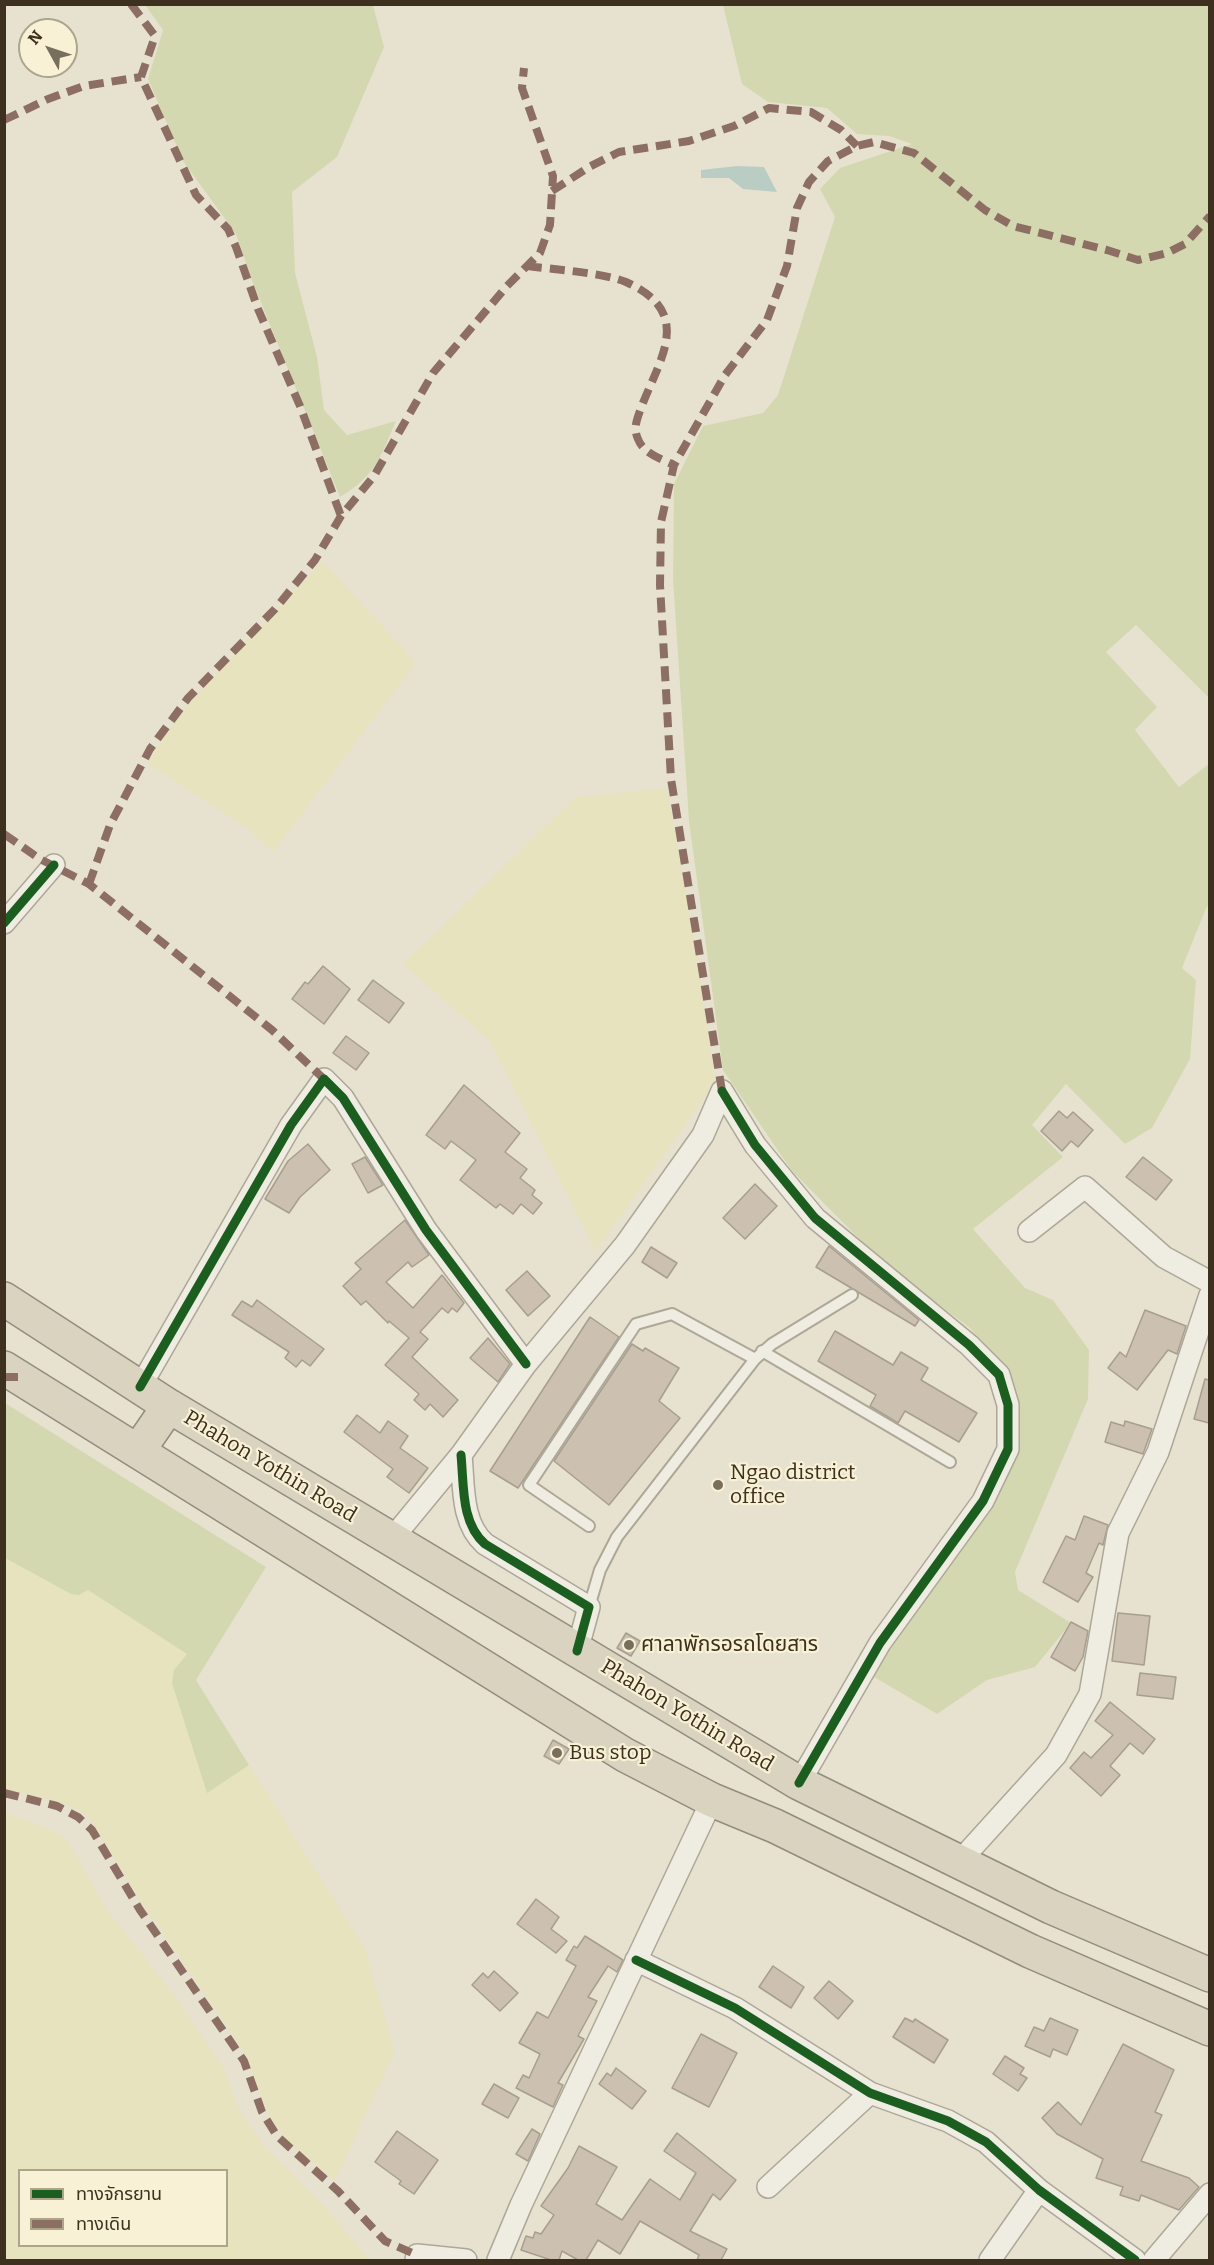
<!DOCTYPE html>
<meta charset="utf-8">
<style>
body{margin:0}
#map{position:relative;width:1214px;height:2265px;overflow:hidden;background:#e7e2cf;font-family:Bitter,"Noto Sans Thai",serif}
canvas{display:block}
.frame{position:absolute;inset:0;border:6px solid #3d301e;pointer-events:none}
.legend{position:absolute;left:18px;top:2169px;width:210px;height:78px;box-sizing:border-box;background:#f8f1d5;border:2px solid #ada48c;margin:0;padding:8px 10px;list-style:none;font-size:18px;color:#3d301e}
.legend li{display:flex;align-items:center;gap:12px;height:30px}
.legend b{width:30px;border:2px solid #ada48c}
.north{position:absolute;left:18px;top:18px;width:60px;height:60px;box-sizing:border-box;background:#f8f1d5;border:2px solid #ada48c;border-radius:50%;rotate:310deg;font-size:16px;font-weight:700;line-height:24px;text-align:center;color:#3d301e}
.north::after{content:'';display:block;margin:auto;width:21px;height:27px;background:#786e5c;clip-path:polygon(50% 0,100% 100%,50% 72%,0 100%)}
</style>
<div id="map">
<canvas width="1214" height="2265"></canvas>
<div class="frame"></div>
<ul class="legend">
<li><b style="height:8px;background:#1b5e20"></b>ทางจักรยาน</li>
<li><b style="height:8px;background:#8d6e63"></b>ทางเดิน</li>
</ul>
<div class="north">N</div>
</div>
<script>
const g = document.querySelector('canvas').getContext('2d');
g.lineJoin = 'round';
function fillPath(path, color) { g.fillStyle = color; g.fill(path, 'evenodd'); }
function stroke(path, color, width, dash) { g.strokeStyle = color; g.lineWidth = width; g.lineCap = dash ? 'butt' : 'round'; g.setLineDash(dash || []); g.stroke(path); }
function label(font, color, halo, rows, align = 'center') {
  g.font = font + ' Bitter,"Noto Sans Thai",serif'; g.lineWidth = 4.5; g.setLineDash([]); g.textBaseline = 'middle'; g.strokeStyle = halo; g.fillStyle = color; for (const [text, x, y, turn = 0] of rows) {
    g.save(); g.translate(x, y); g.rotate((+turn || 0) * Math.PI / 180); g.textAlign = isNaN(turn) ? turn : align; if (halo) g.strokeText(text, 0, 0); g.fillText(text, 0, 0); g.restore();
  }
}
fillPath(new Path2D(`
 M323,561L416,663L273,852L244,826L147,763L182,711Z
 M667,788L695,945L715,1082L596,1251L489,1040L403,964L575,797Z
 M4,1558L71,1594L87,1590L187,1654L174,1670L207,1792L249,1765L364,1946L395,2051L335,2181L290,2143L269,2116L245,2053L134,1891L91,1820L78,1810L55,1801L5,1789Z
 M5,1812L56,1832L69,1843L105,1907L175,1996L226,2072L237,2106L264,2146L324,2205L370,2260H5ZM20,2170H226V2246H20Z`), '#e7e3bf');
fillPath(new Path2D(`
 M145,5H373L384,47L337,157L292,192L295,273L317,357L324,410L347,435L396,421C380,458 376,475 340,497L253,283L236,234L183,161L148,79L163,30Z
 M723,5H1209V698L1136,625L1106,652L1157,707L1135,730L1179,787L1209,764V907L1207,906L1182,968L1196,980L1190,1059L1152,1128L1125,1144L1066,1084L1032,1125L1063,1157L973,1229L1025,1288L1053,1300L1089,1350L1088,1399L1015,1572L1018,1590L1071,1623L1035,1667L987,1680L937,1714L869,1674L990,1505L1007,1371L970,1328L884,1264L792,1171L723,1070L689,821L673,579L674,484L703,426L763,413L778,395L835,217L820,189L840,168L912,144L889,136L857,134L827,108L768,102L742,84Z
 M5,1403L266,1567L196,1680L249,1765L207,1793L172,1683L174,1670L187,1654L88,1590L79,1595L71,1594L5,1558Z`), '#d4d8b1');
fillPath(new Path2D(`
 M737,166L764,167L777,192L743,189L729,178H701V170Z`), '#bacdc4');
const building = new Path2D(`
 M323,966L350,989L324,1024L292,999L305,982L308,984Z
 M373,980L404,1003L389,1023L358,1000Z
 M346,1036L369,1053L356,1070L333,1053Z
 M464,1085L520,1133L505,1152L527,1169L520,1178L535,1190L532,1195L542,1203L533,1214L521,1204L513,1214L500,1204L496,1208L460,1180L476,1160L451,1141L445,1149L426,1135Z
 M1059,1111L1067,1118L1073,1112L1093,1130L1078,1147L1071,1141L1062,1151L1041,1131Z
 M308,1144L330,1170L300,1197L289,1213L265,1199L288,1161Z
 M365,1157L383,1185L368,1193L352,1164Z
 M1143,1157L1172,1180L1156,1200L1126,1177Z
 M755,1184L777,1206L745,1239L723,1218Z
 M405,1220L429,1255L412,1267L408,1262L386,1282L413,1308L442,1275L464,1303L457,1312L452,1308L448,1313L442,1308L420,1332L428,1339L412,1357L458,1400L443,1417L430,1404L425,1410L414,1400L419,1394L385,1365L409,1338L389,1321L388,1323L366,1301L361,1305L343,1286L361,1269L355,1263Z
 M829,1246L919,1320L915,1326L816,1267Z
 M651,1247L677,1263L667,1278L642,1262Z
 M527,1271L550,1296L528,1316L506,1290Z
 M257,1300L324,1349L310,1366L302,1360L296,1367L285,1358L289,1352L232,1315L242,1301L252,1307Z
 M1145,1310L1186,1326L1177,1354L1168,1350L1137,1390L1108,1368L1120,1352L1126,1357Z
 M590,1317L619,1337L518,1488L490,1471Z
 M835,1331L893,1365L901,1352L928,1368L921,1380L977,1413L959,1442L905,1411L898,1423L870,1406L876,1395L818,1361Z
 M488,1338L510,1364L498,1382L470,1358Z
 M632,1344L643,1351L645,1348L679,1368L659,1401L680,1418L609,1505L554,1461Z
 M1205,1379L1209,1380V1423L1194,1419Z
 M357,1415L380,1433L388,1421L408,1436L400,1448L428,1468L409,1493L387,1477L393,1469L344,1432Z
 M1125,1421L1152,1429L1143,1454L1105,1442L1111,1422L1124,1426Z
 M1084,1516L1108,1525L1103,1545L1099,1543L1086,1573L1093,1577L1078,1602L1043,1582L1066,1536L1075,1540Z
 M1118,1613L1150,1616L1144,1665L1112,1661Z
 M1071,1622L1088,1631L1083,1657L1075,1671L1051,1657Z
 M626,1633L640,1641L631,1656L617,1648Z
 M1140,1673L1176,1677L1173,1699L1137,1695Z
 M1110,1702L1155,1739L1143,1754L1130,1743L1110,1766L1120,1775L1101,1796L1070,1768L1084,1752L1091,1758L1113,1735L1095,1721Z
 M553,1740L569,1749L559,1764L544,1756Z
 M536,1899L559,1917L551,1929L567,1941L556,1953L517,1924Z
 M585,1936L623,1960L617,1972L608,1966L588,1997L597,2001L578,2036L584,2039L558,2083L563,2085L553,2107L516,2088L523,2075L529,2078L540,2054L519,2043L537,2012L548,2018L576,1966L566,1960L574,1946L577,1948Z
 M773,1966L804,1987L791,2008L759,1987Z
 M494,1971L518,1993L500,2011L472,1985L483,1973L488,1978Z
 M829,1981L853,2001L838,2019L814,1998Z
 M905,2018L913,2022L915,2019L948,2040L934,2063L893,2037Z
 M1050,2018L1078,2030L1067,2055L1053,2049L1050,2057L1025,2046L1034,2027L1044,2031Z
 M701,2034L737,2053L709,2107L672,2088Z
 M1123,2044L1174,2070L1155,2112L1162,2115L1141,2161L1189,2178L1199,2187L1179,2210L1141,2195L1139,2201L1120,2195L1123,2187L1096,2178L1103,2159L1057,2134L1042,2118L1058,2102L1081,2125Z
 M1005,2056L1024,2068L1020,2074L1027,2078L1018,2091L993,2074Z
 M616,2068L646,2091L632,2109L599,2084L607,2073L611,2076Z
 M494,2084L519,2098L508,2118L482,2104Z
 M532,2129L540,2134L528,2161L516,2154Z
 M397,2131L438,2160L414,2194L399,2184L401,2181L375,2162Z
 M677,2133L736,2180L720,2200L713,2194L690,2231L727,2249L721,2260H697L699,2255L640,2221L620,2254L598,2240L586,2260H578L562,2251L559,2260H551L521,2250L526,2236L533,2238L535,2232L541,2234L554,2215L541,2206L568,2168L579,2146L617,2167L596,2204L622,2220L650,2179L680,2200L696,2173L664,2151Z`);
fillPath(building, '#ccc1b0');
stroke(building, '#a89e8e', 1.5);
const lane = new Path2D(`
 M762,1351L950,1462
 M589,1526L529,1485L636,1324L672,1314L755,1359
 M589,1607L600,1570L617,1537L755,1359L772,1344L852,1295`);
const street = new Path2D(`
 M4,923L54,865
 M722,1091L755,1145L815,1218L969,1345L999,1375L1008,1405V1449L983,1501L880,1643L799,1783
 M1029,1231L1085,1187L1164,1257L1210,1282
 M140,1387L291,1125L324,1079L343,1098L426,1230L526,1364
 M461,1455C464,1486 461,1523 485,1544L589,1607L577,1651
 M391,1540L461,1455L526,1364L625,1245L703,1135L722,1091
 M959,1862L1056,1755L1090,1694L1118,1533L1158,1452L1210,1295
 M636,1960L735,2008L870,2093L948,2121L986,2142L1039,2190L1135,2260
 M768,2187L870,2093
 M416,2260L417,2255L466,2260
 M498,2260L521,2205L712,1800
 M990,2260L1039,2190
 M1154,2260L1210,2194`);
const highway = new Path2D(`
 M4,1299L169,1406L799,1783L1051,1907L1210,1975
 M4,1368L625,1755L712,1800L775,1826L1030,1951L1210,2029
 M138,1451L169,1406`);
stroke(lane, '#ada798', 14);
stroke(street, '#ada798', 24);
stroke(highway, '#928c7f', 36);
stroke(lane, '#efece1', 10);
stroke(street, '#efece1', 21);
stroke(highway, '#dad3c0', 33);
stroke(new Path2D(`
 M131,4L155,36L141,77L196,195L228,229L236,247L258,309L300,406L341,516
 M4,120L48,99L84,86L141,77
 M552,191L589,167L619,152L689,141L734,126L769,108L811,112L841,130L857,146
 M527,266C551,269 605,273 626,282C695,313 660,358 641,408C637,419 633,428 638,439C643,453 661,459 674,465
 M4,834L40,859L89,884L272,1030L324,1079
 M89,884L110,825L150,749L188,698L275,609L315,560L341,516L374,476L433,373L507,286L540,253L550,225L553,176L522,88L524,68
 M722,1091L671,779L660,585L661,522L674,465L725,375L767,320L787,266L797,208L809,182L828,161L857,146L874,142L914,153L985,210L1013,226L1107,250L1138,260L1167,253L1185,244L1210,216
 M4,1377H18
 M4,1793L57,1806L78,1817L92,1830L140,1910L244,2061L262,2112L277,2136L338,2191L385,2241L417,2255`), '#8d6e63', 8, [15, 8]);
stroke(new Path2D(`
 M4,923L54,865
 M722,1091L755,1145L815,1218L969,1345L999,1375L1008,1405V1449L983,1501L880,1643L799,1783
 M140,1387L291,1125L324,1079L343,1098L426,1230L526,1364
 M461,1455C464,1486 461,1523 485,1544L589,1607L577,1651
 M636,1960L735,2008L870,2093L948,2121L986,2142L1039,2190L1135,2260`), '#1b5e20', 9);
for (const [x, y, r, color] of [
 [718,1485,6,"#786e5c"],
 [629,1645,6,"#786e5c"],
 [557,1753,6,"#786e5c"]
]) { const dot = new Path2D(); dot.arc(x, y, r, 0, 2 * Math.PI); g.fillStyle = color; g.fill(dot); stroke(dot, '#f8f1d5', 2); }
label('21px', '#3d301e', '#f8f1d5', [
 ["Phahon Yothin Road",270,1467,31],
 ["Phahon Yothin Road",687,1716,31]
]);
label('21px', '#3d301e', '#f8f1d5', [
 ["Ngao district",730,1473],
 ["office",730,1497],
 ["ศาลาพักรอรถโดยสาร",641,1645],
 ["Bus stop",569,1753]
], 'left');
</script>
